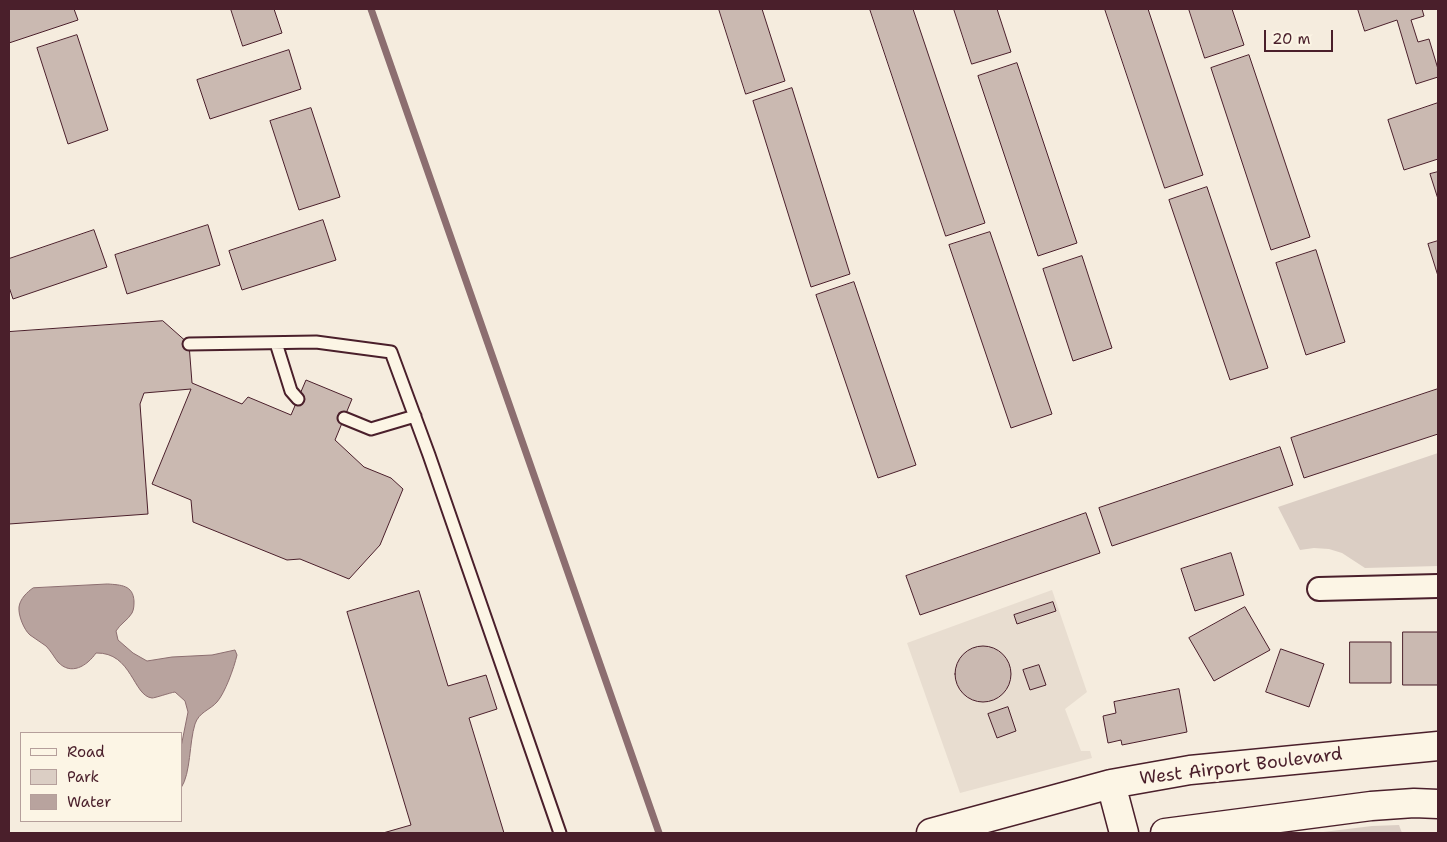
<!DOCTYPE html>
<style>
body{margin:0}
#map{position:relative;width:1447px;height:842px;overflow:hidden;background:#f5ecde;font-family:"Shantell Sans",sans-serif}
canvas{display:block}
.frame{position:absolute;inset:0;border:10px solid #4a1f2b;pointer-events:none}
.legend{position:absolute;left:20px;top:732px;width:162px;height:90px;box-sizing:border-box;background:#fcf5e5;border:1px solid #b59f9b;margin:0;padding:6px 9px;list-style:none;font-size:15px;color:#4a1f2b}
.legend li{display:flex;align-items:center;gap:10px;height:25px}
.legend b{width:25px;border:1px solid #b59f9b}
.scale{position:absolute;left:1264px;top:30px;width:69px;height:22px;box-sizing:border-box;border:2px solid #4a1f2b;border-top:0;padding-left:6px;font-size:15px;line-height:18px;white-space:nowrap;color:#4a1f2b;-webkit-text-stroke:4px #fcf5e5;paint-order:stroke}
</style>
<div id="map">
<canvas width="1447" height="842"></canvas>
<div class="frame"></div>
<ul class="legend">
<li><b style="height:6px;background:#fcf5e5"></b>Road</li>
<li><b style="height:14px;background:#dbcec4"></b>Park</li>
<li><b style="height:14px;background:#b8a39e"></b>Water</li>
</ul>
<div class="scale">20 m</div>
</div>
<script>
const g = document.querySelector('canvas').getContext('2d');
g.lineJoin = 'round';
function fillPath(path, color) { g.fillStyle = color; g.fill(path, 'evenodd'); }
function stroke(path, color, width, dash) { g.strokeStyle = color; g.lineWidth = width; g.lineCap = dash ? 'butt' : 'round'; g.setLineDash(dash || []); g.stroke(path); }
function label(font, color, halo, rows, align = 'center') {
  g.font = font + ' "Shantell Sans",sans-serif'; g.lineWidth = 5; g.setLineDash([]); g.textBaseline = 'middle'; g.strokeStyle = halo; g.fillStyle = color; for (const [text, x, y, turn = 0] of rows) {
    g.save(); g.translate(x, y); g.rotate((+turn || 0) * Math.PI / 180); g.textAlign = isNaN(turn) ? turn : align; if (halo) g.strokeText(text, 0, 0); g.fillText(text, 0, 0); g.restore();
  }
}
fillPath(new Path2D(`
 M1052,590L1087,692L1065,709L1081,751H1090L1092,758L960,793L907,643Z`), '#e8ddd0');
fillPath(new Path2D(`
 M1438,453V566L1365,568L1342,553L1329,549L1314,548L1300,550L1278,507Z
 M1399,825L1402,833H1315L1372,826Z`), '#dbcec4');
const water = new Path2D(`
 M108,584C121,585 133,585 134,601C134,605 134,609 132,613C128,620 120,624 116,631L118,640L133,653L147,661L172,657L212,655L235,650L237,655C234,668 225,693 217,702C210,710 199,712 195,724C189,743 191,773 181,788V747L188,712L185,701L175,692C169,693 155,698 152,698C133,696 132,652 96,653C87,666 71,676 58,662C54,657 51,651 46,646C41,642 35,639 30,635C24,630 18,615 19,607C20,599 27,592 33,588Z`);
fillPath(water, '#b8a39e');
stroke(water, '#8c6e70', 1);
stroke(new Path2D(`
 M371,9L659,833`), '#8c6e70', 7);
const building = new Path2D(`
 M9,9H74L78,20L9,43Z
 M231,9H274L282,33L243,46Z
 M719,9H762L785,81L746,94Z
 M870,9H913L985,223L946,236Z
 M954,9H997L1011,52L972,64Z
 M1105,9H1148L1203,175L1165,188Z
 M1189,9H1232L1244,45L1205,58Z
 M1358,9H1422L1424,16L1411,20L1418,42L1429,39L1438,69V77L1416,84L1397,20L1365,31Z
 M77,35L108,130L68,144L37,48Z
 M289,50L301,89L210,119L197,80Z
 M1249,55L1310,237L1271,250L1211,68Z
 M1017,63L1077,243L1038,256L978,76Z
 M792,88L850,274L811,287L753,101Z
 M1438,103V159L1404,170L1388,120Z
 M311,108L340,197L299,210L270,121Z
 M1438,172V199L1430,174Z
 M1207,187L1268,368L1230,380L1169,200Z
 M323,220L336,260L242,290L229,251Z
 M208,225L220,265L127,294L115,255Z
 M94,230L107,267L13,299L9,287V259Z
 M990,232L1052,414L1011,428L949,245Z
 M1438,241V276L1428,244Z
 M1316,250L1345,342L1306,355L1276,263Z
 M1082,256L1112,348L1073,361L1043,269Z
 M854,282L916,465L878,478L816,295Z
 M163,321L189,344L192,383L242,404L248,397L291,415L306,380L352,399L335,440L364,467L391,478L403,489L380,545L349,579L300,559L287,560L193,522L191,500L152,484L191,389L144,393L140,404L148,514L9,524V332Z
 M1438,389V434L1304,478L1291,438Z
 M1280,447L1293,485L1112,546L1099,508Z
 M1086,513L1100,553L920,615L906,576Z
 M1231,553L1244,595L1195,611L1181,569Z
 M419,591L448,686L486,675L497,709L469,718L504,833H383L411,825L347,612Z
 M1053,602L1056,611L1017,624L1014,615Z
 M1245,607L1270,650L1214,681L1189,638Z
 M1403,632H1438V685H1403Z
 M1350,642H1391V683H1350Z
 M955 674a28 28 0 1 1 56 0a28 28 0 1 1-56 0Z
 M1281,649L1324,664L1309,707L1266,692Z
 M1039,665L1046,685L1030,690L1023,670Z
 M1179,689L1187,732L1122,745L1121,740L1108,743L1103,716L1116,713L1114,702Z
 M1008,707L1016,731L997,738L988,714Z`);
fillPath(building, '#cab9b1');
stroke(building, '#4a1f2b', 1);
const lane = new Path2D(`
 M276,343L291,391L298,399
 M189,344L316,342L391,352L429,455L560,833
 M344,418L371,429L415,416`);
const street = new Path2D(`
 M1319,589L1438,586`);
const secondary = new Path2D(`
 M1111,784L1124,833
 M931,833L1111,784L1190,770L1438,746
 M1165,833L1371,806L1414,803L1438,804`);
stroke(lane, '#4a1f2b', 15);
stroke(street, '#4a1f2b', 26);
stroke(secondary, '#4a1f2b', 31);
stroke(lane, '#fcf5e5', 11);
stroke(street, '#fcf5e5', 22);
stroke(secondary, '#fcf5e5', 28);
label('18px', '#4a1f2b', '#fcf5e5', [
 ["West Airport Boulevard",1241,767,-7]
]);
</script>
